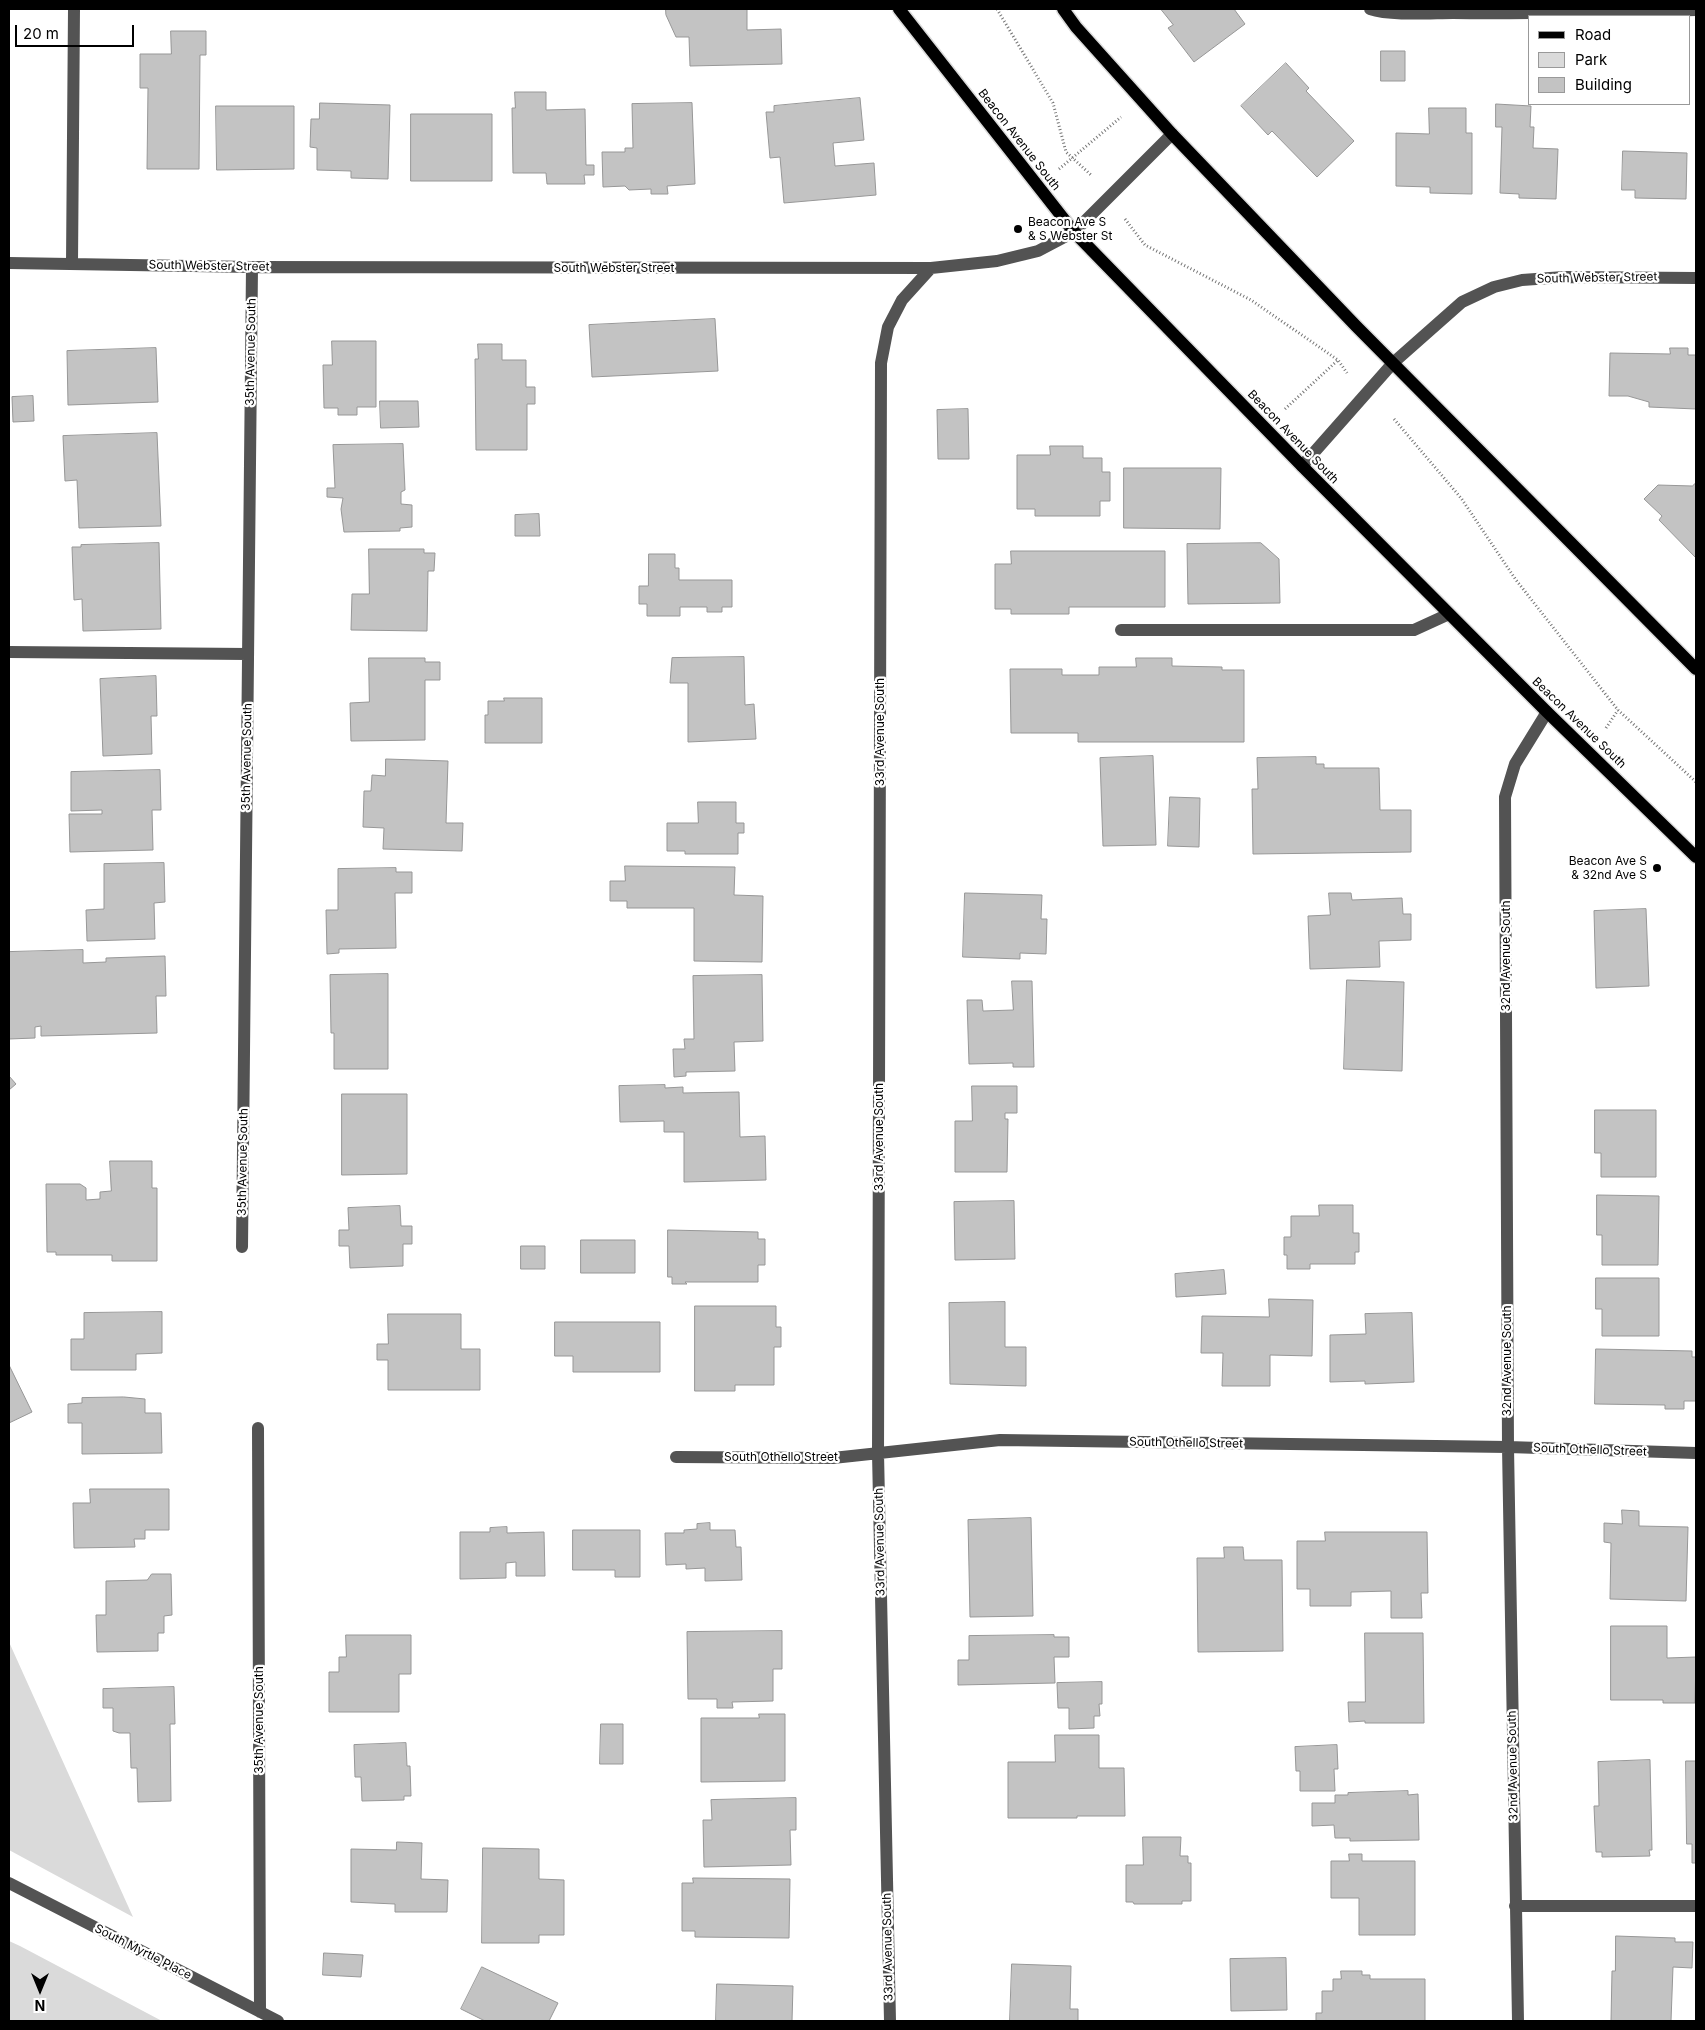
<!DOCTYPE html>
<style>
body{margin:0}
#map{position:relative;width:1705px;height:2030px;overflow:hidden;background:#fff;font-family:Inter,sans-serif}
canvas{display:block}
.frame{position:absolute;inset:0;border:10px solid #000;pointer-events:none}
.legend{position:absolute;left:1528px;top:15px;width:162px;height:90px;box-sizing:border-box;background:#fff;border:1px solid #999;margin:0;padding:6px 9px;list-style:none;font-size:15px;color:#000}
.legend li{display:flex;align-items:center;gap:10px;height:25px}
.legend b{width:25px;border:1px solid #999}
.north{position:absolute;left:15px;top:1965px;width:50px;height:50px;-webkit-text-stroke:4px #fff;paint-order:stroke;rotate:180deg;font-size:14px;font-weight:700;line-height:20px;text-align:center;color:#000}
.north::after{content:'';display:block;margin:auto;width:18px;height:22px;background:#000;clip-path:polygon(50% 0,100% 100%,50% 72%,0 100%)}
.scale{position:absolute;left:15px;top:25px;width:119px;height:22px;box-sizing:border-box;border:2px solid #000;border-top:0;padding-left:6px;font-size:15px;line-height:18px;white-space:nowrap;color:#000;-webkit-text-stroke:4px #fff;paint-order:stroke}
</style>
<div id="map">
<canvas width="1705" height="2030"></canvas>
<div class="frame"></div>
<ul class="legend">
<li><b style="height:6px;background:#000"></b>Road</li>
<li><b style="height:14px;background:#dadada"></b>Park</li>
<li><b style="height:14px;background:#c3c3c3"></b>Building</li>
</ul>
<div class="north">N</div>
<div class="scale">20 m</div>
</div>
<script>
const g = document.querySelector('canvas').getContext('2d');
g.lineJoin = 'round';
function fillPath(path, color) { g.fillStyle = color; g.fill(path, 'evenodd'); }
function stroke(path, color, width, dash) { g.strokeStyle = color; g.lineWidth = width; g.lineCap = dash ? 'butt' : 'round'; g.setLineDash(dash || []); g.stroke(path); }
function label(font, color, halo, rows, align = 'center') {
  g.font = font + ' Inter,sans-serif'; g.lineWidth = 4.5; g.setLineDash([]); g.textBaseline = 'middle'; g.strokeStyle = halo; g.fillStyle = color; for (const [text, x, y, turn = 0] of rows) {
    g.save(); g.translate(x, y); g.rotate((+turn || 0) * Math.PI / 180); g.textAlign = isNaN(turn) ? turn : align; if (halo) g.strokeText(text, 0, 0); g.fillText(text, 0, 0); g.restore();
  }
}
fillPath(new Path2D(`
 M9,1642L133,1917L9,1850Z
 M9,1941L20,1946L162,2021H9Z`), '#dadada');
const building = new Path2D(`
 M666,9H755H747V30L781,29L782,64L690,66L689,37H676L666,15Z
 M1161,9H1234L1245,24L1194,62L1168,28L1173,25Z
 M171,31H206V55H200L199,169H147L148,88H140V54H171Z
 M1381,51H1405V81H1381Z
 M1286,63L1309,88L1306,91L1354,141L1317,177L1272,131L1268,135L1241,106Z
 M515,92H546V110L585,109L586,165H594V175H584L585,184H547L546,173H513L512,108H515Z
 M860,98L864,140L833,143L835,166L874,163L876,195L784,203L780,157L770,158L766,112H774V106Z
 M320,103L390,105L388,179L351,178V171L317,170V148L310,147L311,119H319Z
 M692,103L695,184L667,186L668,194H651V189L629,190L625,186L603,187L602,152H625V148H633L632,104Z
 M1496,104L1531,106L1530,127H1534L1533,148L1558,149L1556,199L1519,198V194L1500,193L1502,127H1496Z
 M216,106H294V169L217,170Z
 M1429,108H1466V133H1472V194L1430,193V187L1396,186V133L1429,134Z
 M411,114H492V181H411Z
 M1623,151L1687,153L1686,199L1635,198V190H1622Z
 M715,319L718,371L592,377L589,325Z
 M332,341H376V407H357V415H338V408H324L323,365H332Z
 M478,344H502V360H526V387H535V404H527V450H476L475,359H478Z
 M156,348L158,402L68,405L67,351Z
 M1670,348H1688V355H1696V409L1649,407V402L1628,396H1609L1610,353L1670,354Z
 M33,396L34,421L13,422L12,397Z
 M380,401H418L419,427L381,428Z
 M968,409L969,459H938L937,410Z
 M157,433L161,526L79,528L77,480L65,481L63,436Z
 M403,444L405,490L401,492V504L412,505V527L400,528V531L344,532L341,509L343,498L327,497V488H335L333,445Z
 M1050,446H1083V458H1102V472H1110V501H1100V516H1035V509H1017V455H1050Z
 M1124,468H1221L1220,529L1124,528Z
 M1696,483V558L1659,520L1662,516L1644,499L1658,485L1692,486Z
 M539,514L540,536H515V515Z
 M159,543L161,629L83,631L82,599L74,600L72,547H81V545Z
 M1261,543L1279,559L1280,603L1188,604L1187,544Z
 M369,549H424V553H435L434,571H428L427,631L351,630L352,594H369Z
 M1011,551H1165V607H1069V614H1011V609H995V564H1011Z
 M649,554H675V568H679V580H732V607H722V612H707V607H680V616H647V604H639V586H648Z
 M744,657L745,705L754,704L756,739L688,742V683H670L672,658Z
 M369,658H425V662H440V680H425V740L351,741L350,703L369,702Z
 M1136,658H1172V666L1222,667V670H1244V742H1078V733H1011L1010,669H1062V675H1099V667H1136Z
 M156,676L157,716H151L152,754L103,756L100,679Z
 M504,698H542V743H485V715H488V701H504Z
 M1153,756L1156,845L1103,846L1100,758Z
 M1316,757V764H1324V768H1379L1380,810H1411V852L1253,854L1252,789H1258L1257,758Z
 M386,759L448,761L446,823H463L462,851L383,849L384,828L363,827L364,791H371L372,775L385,776Z
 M160,770L161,810H152L153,850L70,852L69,814H102V810L71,811V772Z
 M1170,797L1200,798L1199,847L1168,846Z
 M698,802H736V823H744V833H738V854H685V851H667V823H698Z
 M164,863L165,902L154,903L155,939L87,941L86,910L104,909V864Z
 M625,866L735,867L734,895L763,896L762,962L694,961V908H627V901H610V881H625Z
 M396,868V872H412V893H395L396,948L339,949V953L327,954L326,910H338V869Z
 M965,893L1042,895L1041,919H1047L1046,954L1020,953V959L963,957Z
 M1329,893H1351L1352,900L1402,898L1403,914H1411V940L1379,941L1380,967L1310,969L1308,916L1330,915Z
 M1646,909L1649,986L1596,988L1594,911Z
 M83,950V963L106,962V958L165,956L166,996H156L157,1033L41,1036V1026L35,1027V1038L9,1039V952Z
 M388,974V1069H334V1033H331L330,975Z
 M762,975L763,1041L734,1042L735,1071L686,1072V1076L674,1077L673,1049H685L684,1039H694L693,976Z
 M1347,980L1404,982L1402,1071L1344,1069Z
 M1012,981H1032L1034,1067H1013V1063L969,1064L967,1000H982L983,1011L1013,1010Z
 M9,1076L16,1084L9,1090Z
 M665,1085V1088L683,1087V1093L739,1092L740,1137L765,1136L766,1180L684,1182V1132H664V1121L620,1122L619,1086Z
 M972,1086H1017V1113H1005V1119H1008L1007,1172H955V1121H972Z
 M342,1094H407V1174L342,1175Z
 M1595,1110H1656V1177H1601V1153H1595Z
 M110,1161H152V1188H157V1261H112V1255H56V1252H47L46,1184H80L86,1188V1200L100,1199V1192L111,1191Z
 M1597,1195L1659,1196L1658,1265H1602V1235H1597Z
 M1014,1201L1015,1259L955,1260L954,1202Z
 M1319,1205H1353V1233H1359V1252H1355V1264H1310V1269H1287V1255H1284V1237H1291V1216H1319Z
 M400,1206L401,1226H412V1244H403V1266L350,1268L349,1246H339V1230H349L348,1208Z
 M668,1230L758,1232V1239H765V1265H758V1282H685L687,1284H672V1277H668Z
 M581,1240H635V1273H581Z
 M521,1246H545V1269H521Z
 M1224,1270L1226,1294L1176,1297L1175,1274Z
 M1596,1278H1659V1336H1602V1309H1596Z
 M1269,1299L1313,1300L1312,1356L1270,1355V1386H1222L1223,1353H1201L1202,1316L1269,1317Z
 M1005,1302V1347H1026V1386L950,1384L949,1303Z
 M695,1306H776V1327H781V1347H774V1385H735V1391H695Z
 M162,1312V1353L136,1354V1370H71V1339H84V1313Z
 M1412,1313L1414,1382L1365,1384V1381L1330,1382V1335L1366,1334L1365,1314Z
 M388,1314H461V1349H480V1390H388V1360H377V1344H388Z
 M555,1322H660V1372H573V1356H555Z
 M1596,1349L1692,1351V1357H1696V1401H1684V1409H1665V1405L1595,1404Z
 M9,1365L32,1412L9,1423Z
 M124,1397L145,1399V1413H161L162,1453L82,1454V1423H68V1404L82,1403V1398Z
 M90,1489H169V1530H145V1539H134L135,1547L74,1548L73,1503H90Z
 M1622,1510L1639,1511V1526L1688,1527L1686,1601L1610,1599L1611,1543L1604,1542V1523L1622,1524Z
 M1031,1518L1033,1616L970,1617L968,1520Z
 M710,1523V1530H735L736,1547H741L742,1580L705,1581V1568L686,1569V1564L666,1565L665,1533H684V1530L697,1529V1524Z
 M507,1527V1533L544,1532L545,1576H516V1562L506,1563V1578L460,1579V1532H490V1528Z
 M573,1530H640V1577H615V1570H573Z
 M1325,1532H1427L1428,1593H1421L1422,1618H1391V1591L1351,1592V1606H1310V1589H1297V1541H1325Z
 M1224,1547H1243L1244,1560H1282L1283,1651L1198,1652L1197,1558H1224Z
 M152,1574H171L172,1615L164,1616V1633H158V1651L97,1652L96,1615H106V1581L147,1580Z
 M1611,1626H1667V1658L1696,1657L1695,1703H1663V1700H1611Z
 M782,1631V1669H773V1701L732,1702L733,1708H717V1699H688L687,1632Z
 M1365,1633H1423L1424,1723H1365V1721L1349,1722L1348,1702H1365Z
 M346,1635H411V1674H399V1712H329V1672H339V1657H346Z
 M1054,1635V1637H1069V1657H1054L1055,1683L958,1685V1660H969V1636Z
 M1102,1682V1704H1099L1100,1716H1094V1728L1069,1729V1708H1058L1057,1683Z
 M174,1687L175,1724H170L171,1801L138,1802L137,1768H131L130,1733H119L113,1731V1708H103V1689Z
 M759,1714H785V1781L701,1782V1718H759Z
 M601,1724H623V1764H600Z
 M1055,1735H1099V1768H1124L1125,1816H1077V1818H1008V1762H1055Z
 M406,1743L407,1766H410L411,1796H404V1800L362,1801L361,1777H355L354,1745Z
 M1337,1745L1338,1769H1334L1335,1791H1300V1771H1296L1295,1747Z
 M1650,1760L1652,1850H1649L1650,1856L1602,1857V1852H1596L1594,1806H1599L1598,1762Z
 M1686,1761H1696V1863H1692V1844H1687Z
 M1408,1791V1795L1418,1794L1419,1840L1350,1841V1838H1335L1334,1825L1312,1826V1803H1335V1795H1348V1793Z
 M796,1798V1830H790L791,1865L704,1867L703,1820H712L711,1800Z
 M1143,1837H1181L1180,1856H1188V1863H1191V1901H1182V1904H1134L1133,1902H1126V1865H1143Z
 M397,1842L422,1843L421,1879L448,1880L447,1912H395V1904L351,1902V1849L396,1850Z
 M483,1848L539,1849V1879L564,1880V1935H539V1943H482Z
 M1349,1854H1362V1861H1415V1935H1359V1898H1331V1861H1349Z
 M693,1878L790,1879L789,1938L695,1937V1931H682V1883H693Z
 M1616,1936L1675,1938V1942H1693L1692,1968L1673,1967L1671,2021H1611L1612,1971H1615Z
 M324,1953L363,1955L361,1977L323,1975Z
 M1286,1958L1287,2010L1231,2011L1230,1959Z
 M1012,1964L1071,1966L1070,2009H1078V2021H1010Z
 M482,1967L558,2003L549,2021H485L461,2009Z
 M1341,1971H1362V1975H1370V1979H1425V2021H1316V2013H1322V1991H1333V1979H1341Z
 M717,1984L793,1986L792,2021H716Z`);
fillPath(building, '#c3c3c3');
stroke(building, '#979797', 1);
const major = new Path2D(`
 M899,9L1074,232L1302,466L1547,712L1696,857
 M1063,9L1076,27L1172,134L1356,326L1696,669`);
stroke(major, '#dbdbdb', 15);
stroke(new Path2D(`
 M997,9L1053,103L1066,152L1091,175
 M1059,169L1121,117
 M1125,219L1145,245L1251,300L1338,360L1347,373
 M1285,409L1338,360
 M1394,419L1461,498L1516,580L1618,710L1696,782
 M1606,728L1618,710`), '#757575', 3, [1, 2.5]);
stroke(new Path2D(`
 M1370,9C1391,16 1431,13 1453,13C1534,14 1615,12 1696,10
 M9,263L252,267L931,268L997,261L1038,251L1074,232L1172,134
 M72,263L74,9
 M1302,466L1393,363L1462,302L1494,287L1522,280L1564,277L1696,278
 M1121,630H1414L1449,614
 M9,652L248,654
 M242,1247L252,267
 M258,1428L260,2012
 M676,1457L833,1458L1000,1440L1508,1447L1696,1453
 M9,1883L278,2021
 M1515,1906H1696
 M890,2021L878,1453L881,363L888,327L902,300L931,268
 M1518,2021L1508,1447L1505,797L1515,764L1547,712`), '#535353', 12);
stroke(major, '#000', 12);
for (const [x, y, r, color] of [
 [1018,229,5,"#000"],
 [1657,868,5,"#000"]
]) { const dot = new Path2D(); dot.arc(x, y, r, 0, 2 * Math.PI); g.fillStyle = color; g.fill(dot); stroke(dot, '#fff', 2); }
label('12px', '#000', '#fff', [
 ["Beacon Avenue South",1019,140,52],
 ["South Webster Street",209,266,1],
 ["South Webster Street",614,268],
 ["South Webster Street",1597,278,-1],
 ["35th Avenue South",251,352,-89],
 ["Beacon Avenue South",1293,437,46],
 ["Beacon Avenue South",1579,723,44],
 ["33rd Avenue South",880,732,-90],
 ["35th Avenue South",247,757,-89],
 ["32nd Avenue South",1506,956,-90],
 ["33rd Avenue South",879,1137,-90],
 ["35th Avenue South",243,1162,-89],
 ["32nd Avenue South",1507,1361,-90],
 ["South Othello Street",1186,1443,1],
 ["South Othello Street",1590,1450,2],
 ["South Othello Street",781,1457],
 ["33rd Avenue South",880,1542,-91],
 ["35th Avenue South",259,1720,-90],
 ["32nd Avenue South",1513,1766,-91],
 ["33rd Avenue South",888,1947,-91],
 ["South Myrtle Place",143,1952,27]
]);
label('12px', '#000', '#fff', [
 ["Beacon Ave S",1028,222],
 ["& S Webster St",1028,236],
 ["Beacon Ave S",1647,861,"right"],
 ["& 32nd Ave S",1647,875,"right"]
], 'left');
</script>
